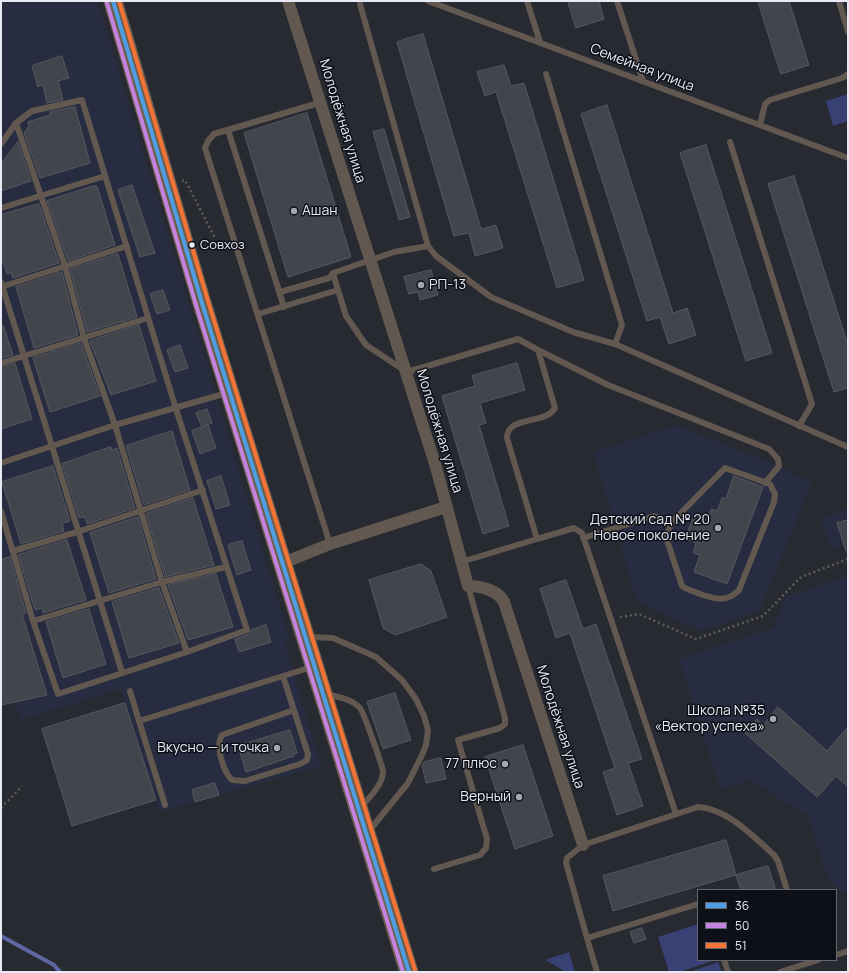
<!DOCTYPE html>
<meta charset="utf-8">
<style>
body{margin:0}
#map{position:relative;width:849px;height:973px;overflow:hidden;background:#282a32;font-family:Manrope,sans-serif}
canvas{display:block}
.frame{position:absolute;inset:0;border:2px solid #e7e9f5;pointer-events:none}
.legend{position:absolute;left:697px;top:889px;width:140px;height:72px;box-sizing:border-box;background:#0e1017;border:1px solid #656770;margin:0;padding:5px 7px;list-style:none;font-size:12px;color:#e7e9f5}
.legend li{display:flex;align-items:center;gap:8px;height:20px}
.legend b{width:20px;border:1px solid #656770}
</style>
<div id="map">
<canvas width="849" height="973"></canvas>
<div class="frame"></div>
<ul class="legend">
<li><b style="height:5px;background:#4d9ee5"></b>36</li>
<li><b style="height:5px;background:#c483df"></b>50</li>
<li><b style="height:5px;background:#f57335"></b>51</li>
</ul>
</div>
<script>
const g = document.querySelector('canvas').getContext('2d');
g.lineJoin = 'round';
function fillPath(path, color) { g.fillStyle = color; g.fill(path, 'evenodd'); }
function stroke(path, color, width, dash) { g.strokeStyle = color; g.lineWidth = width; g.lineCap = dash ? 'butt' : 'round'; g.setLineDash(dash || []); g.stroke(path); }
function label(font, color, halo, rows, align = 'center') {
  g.font = font + ' Manrope,sans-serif'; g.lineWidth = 3; g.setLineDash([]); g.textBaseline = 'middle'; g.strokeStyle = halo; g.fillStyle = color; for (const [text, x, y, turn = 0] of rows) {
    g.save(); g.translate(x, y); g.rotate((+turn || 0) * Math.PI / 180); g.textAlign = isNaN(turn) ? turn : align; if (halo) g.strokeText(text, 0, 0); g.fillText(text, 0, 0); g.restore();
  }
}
fillPath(new Path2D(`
 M1,1H98L290,641L285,643L321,766L159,812L121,689L20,720L1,652Z
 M676,425L779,466L812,483L760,610L702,631L637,602L593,452Z
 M848,509V545L833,550L820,519Z
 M848,576V892L844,894L828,879L808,816L749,780L720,789L679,659L773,628L786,597Z`), '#272c40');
fillPath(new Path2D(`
 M848,94V121L833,126L826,101Z
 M698,924V960H716L679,972H669L658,937Z
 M569,952L575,972H566L545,960Z
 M718,962L722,972H692V971Z`), '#384074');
stroke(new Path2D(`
 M1,936L54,965L60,972`), '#5d67a1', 4);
const building = new Path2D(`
 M568,1H599L604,19L576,28Z
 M758,1H789L809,65L781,74Z
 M423,34L481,229L496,225L503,248L475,256L469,233L454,236L397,42Z
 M62,56L69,78L58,81L63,100L47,103L43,85L38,87L32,66Z
 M504,65L511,86L524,83L584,280L557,288L496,92L485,96L477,72Z
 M607,105L673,313L687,308L696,335L669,344L660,317L647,321L581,114Z
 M75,107L90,163L40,178L24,133L29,126L28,122L50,115V112Z
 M307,113L351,257L288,277L244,133Z
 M384,129L410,217L399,220L373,132Z
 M18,142L31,181L1,191V164Z
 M706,145L772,353L746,361L680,153Z
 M794,176L848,345V388L834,392L768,184Z
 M132,185L155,253L140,257L118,190Z
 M93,186H97L115,245L68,261L47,201Z
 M39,204L59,263L13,278L11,272L7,274L1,255V215Z
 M118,254L137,317L87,332L70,269Z
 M431,270L438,295L420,300L418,292L409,294L404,277Z
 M62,272L78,335L34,348L16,287Z
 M163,290L170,310L157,314L150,294Z
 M1,325H3L13,355L1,358Z
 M139,325L156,381L111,395L90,341Z
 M81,343L100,396L50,412L33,358Z
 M180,345L188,368L175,372L167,350Z
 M15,363L32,419L1,429V367Z
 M517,363L525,390L480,403L486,423L479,425L509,526L483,534L442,396L475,386L472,376Z
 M207,409L212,423L202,427L196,413Z
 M208,425L216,448L200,454L192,431Z
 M172,431L190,490L144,505L126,446Z
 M111,447L112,450L117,448L135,508L87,524L85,517L79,518L62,464Z
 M53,466L70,521L62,524L64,531L21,544L2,482Z
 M221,476L230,505L216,509L207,481Z
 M734,476L763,487L727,584L694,572L700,555L693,553L696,543L685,539L694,515L708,520L711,509L717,511L722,498H726Z
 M193,498L214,565L165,577L146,514Z
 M138,517L156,579L109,593L90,533Z
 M848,520V550L846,551L837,523Z
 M67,540L86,600L43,613L42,608L35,610L18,555Z
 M242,541L251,570L237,575L228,545Z
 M10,557L26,613L22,614L47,695L1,705V560Z
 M421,564L431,571L447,617L395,635L383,628L369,580Z
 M216,574L233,627L188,640L168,585Z
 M566,580L583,629L596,624L642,759L628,763L643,806L617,815L603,772L615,768L570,633L556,638L540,589Z
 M159,588L179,643L129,658L112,602Z
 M89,609L106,664L63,678L46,622Z
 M266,625L271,642L239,652L235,639L249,634L251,630Z
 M395,693L411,740L383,749L367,702Z
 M125,703L156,800L72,826L42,729Z
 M778,707L827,751L848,727V787L836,776L817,797L745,733L757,719L763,725Z
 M290,730L297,753L293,754L294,756L246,772L238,746Z
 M523,745L553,836L515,849L485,757Z
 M441,758L446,779L426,783L422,765L424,762Z
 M215,783L219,795L195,802L192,790Z
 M726,840L736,875L613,911L603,876Z
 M768,866L776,890H741L736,875Z
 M642,928L646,939L634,943L630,932Z`);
fillPath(building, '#43454c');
stroke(building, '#565860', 1);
stroke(new Path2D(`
 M182,181L185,180L215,238
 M620,617L639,614L696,639L763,616L801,577L848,559
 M1,808L22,786`), '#615b57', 2.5, [2, 3]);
stroke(new Path2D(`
 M428,1L848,158
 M527,1L540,42
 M617,1L643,81
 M839,1L848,32
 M360,4L428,246L436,256L491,297L573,332L615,344L848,447
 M546,74L622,325L615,344
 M322,102L214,134L208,141L205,148L330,544
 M16,123L65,266L84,338L115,425L162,582L187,652
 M760,125L765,104L770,100L842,78L848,74
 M228,130L284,307
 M730,142L812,404L799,426
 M1,144L16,123L32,111L82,100L176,409L247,630L187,652L58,694L33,621L1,511
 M1,208L105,176
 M1,282L122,672
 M1,287L127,246
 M338,290L346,316L366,345L407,372L518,339L538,350L555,408C546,425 507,415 507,438L537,539L461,562
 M280,292L329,278L333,273
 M258,314L338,290L333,273L394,252L428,246
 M538,350L608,385L769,449L778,459L779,466L765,483
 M1,363L148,318
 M1,463L115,425L227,393
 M583,538L654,516L672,522L725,468L770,484L775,494L774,502L739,590C727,603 715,599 700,594C694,591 687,590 682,586L666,537L672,522
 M537,539L574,528L582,533L676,814
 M13,551L77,532L203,490
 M33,621L162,582L226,567
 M308,637L333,638L376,657L402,680L416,699L424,716L428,730L426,745L422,755L408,783L369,831
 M130,691L139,721
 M326,694C338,697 352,699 360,708C363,711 383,767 383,772C383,784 369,798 362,806
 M294,710L222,735C215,746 223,771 232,780L245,781L300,764L307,760L308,754L283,676L312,667
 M165,805L139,721L283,676
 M434,869L480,855L486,848L487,839L458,740L500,728L505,724V718L468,586
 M698,904L587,938L566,863L567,858L583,845L698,807C728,809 753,836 774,855L778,861L787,890
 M587,938L597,972
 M836,955L848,951
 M724,960L728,972
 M780,972L818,960`), '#62584f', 6);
stroke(new Path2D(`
 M288,1L436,467L468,586C480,586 498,590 504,602L583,845
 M283,563L330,544L446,507`), '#62584f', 12);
stroke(new Path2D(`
 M113,1L202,303L409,972`), '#6e5f4f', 19);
stroke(new Path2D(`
 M113,1L202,303L409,972`), '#4d9ee5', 4);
stroke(new Path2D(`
 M107,3L196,305L403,972`), '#c483df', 4);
stroke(new Path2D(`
 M119,1L208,301L415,970`), '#f57335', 4);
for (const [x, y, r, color] of [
 [294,211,4,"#a4a6b1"],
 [192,245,3.5,"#e7e9f5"],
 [421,285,4,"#a4a6b1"],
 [718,528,4,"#a4a6b1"],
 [773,719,4,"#a4a6b1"],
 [277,748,4,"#a4a6b1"],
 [505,764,4,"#a4a6b1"],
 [519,797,4,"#a4a6b1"]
]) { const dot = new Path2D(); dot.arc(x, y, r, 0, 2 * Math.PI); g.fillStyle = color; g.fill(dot); stroke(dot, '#0e1017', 1.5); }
label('13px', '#e7e9f5', '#0e1017', [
 ["Совхоз",200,245]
], 'left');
label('14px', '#e7e9f5', '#0e1017', [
 ["Семейная улица",642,68,21],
 ["Молодёжная улица",342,121,73],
 ["Молодёжная улица",439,431,73],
 ["Молодёжная улица",560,727,72]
]);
label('14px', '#e7e9f5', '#0e1017', [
 ["Ашан",302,211,"left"],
 ["РП-13",429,285,"left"],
 ["Детский сад № 20",710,520],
 ["Новое поколение",710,536],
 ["Школа №35",765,711],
 ["«Вектор успеха»",765,727],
 ["Вкусно — и точка",269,748],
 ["77 плюс",497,764],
 ["Верный",511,797]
], 'right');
</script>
